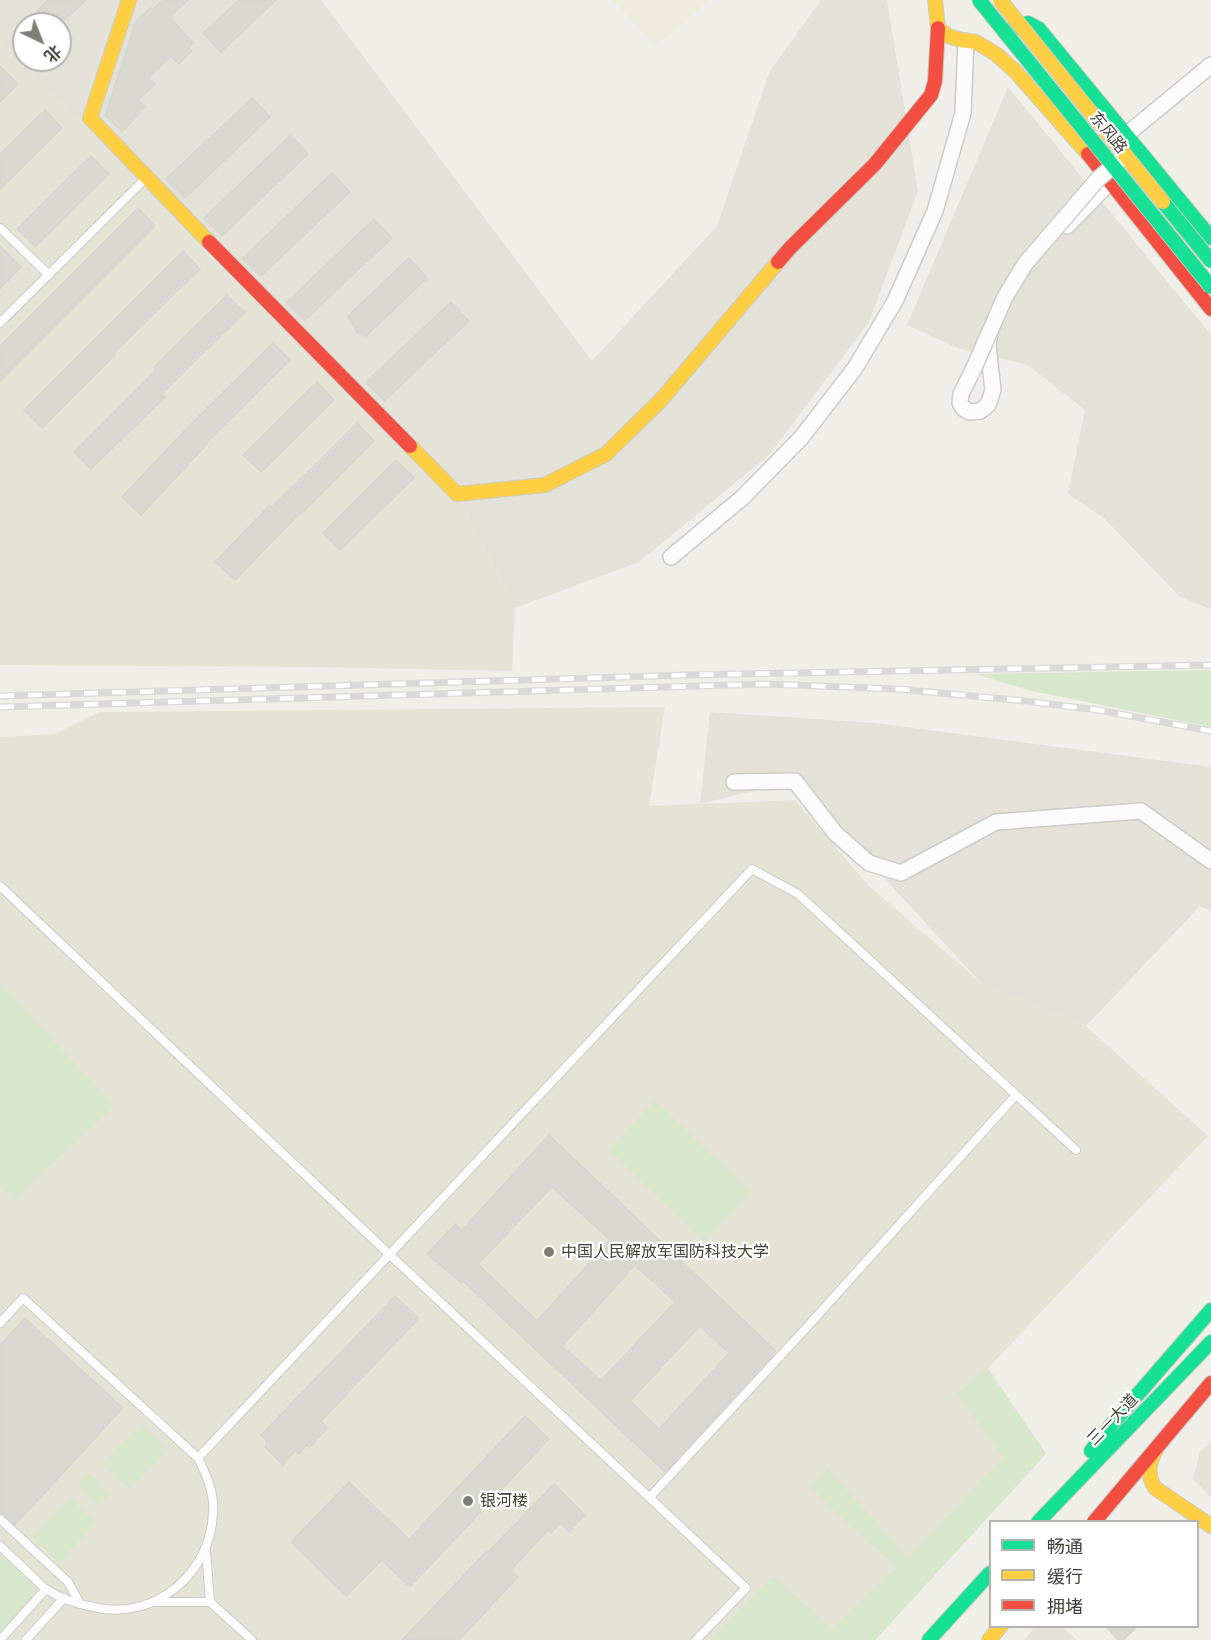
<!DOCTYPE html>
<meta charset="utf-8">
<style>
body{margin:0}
#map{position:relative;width:1211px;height:1640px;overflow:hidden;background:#efeee9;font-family:"IBM Plex Sans","Noto Sans SC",sans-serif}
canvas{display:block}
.legend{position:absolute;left:989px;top:1520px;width:210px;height:108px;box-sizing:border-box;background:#fff;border:2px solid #b4b3af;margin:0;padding:8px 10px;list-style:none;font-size:18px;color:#434137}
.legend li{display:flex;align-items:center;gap:12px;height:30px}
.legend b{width:30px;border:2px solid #b4b3af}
.north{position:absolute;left:12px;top:12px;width:60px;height:60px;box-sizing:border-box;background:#fff;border:2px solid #b4b3af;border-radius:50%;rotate:137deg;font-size:16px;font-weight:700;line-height:24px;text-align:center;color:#434137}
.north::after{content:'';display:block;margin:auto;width:21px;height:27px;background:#7f7e75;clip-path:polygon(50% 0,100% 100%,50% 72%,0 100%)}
</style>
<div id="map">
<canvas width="1211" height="1640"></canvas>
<ul class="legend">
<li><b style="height:8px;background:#16e098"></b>畅通</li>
<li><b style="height:8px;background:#ffcf43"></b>缓行</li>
<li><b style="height:8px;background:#f24e42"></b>拥堵</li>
</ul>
<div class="north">北</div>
</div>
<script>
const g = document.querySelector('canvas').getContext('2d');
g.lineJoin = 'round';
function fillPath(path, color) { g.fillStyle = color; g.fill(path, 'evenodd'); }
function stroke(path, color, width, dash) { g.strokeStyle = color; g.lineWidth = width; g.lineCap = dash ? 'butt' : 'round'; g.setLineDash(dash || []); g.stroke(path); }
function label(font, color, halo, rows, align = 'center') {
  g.font = font + ' "IBM Plex Sans","Noto Sans SC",sans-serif'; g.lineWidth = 4.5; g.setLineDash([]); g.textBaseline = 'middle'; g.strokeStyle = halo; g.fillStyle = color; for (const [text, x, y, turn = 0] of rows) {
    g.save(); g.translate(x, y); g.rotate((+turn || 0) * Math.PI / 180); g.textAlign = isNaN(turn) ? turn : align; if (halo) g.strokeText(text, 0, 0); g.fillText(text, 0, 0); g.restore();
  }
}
fillPath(new Path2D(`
 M0,0H321L592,361L717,226L770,71L821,0H887L918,191L869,322L770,454L639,562L515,608L457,494L6,50L0,39ZM24,24H60V60H24Z
 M1008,87L1211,335V609L1180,597L1104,518L1068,494L1085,410L1028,365L960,349L907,325Z
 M710,712L875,723L1211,767V911L1200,906L1086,1026L981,983L795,781L700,804Z
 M1211,1442V1497L1193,1479L1200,1452Z
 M1035,1627H1062L1077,1640H1024Z`), '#e3e1d8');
fillPath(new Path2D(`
 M613,0H709L655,47Z`), '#f0ecdd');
fillPath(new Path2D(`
 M0,39L6,50L146,178L457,494L515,608L512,671L307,667L0,665Z
 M665,707L649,806L795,800L869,886L981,983L1086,1026L1208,1136L988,1368L1046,1454L875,1640H0V737L54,734L99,712Z`), '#e5e3d6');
fillPath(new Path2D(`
 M1211,670V727L1027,690L976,674Z
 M0,983L114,1106L13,1200L0,1186Z
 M655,1101L751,1192L704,1241L609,1150Z
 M988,1369L1046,1454L875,1640H711L773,1576L832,1629L897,1567L830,1507L811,1486L828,1469L908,1558L1003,1458L957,1393Z
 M141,1424L168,1450L129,1489L103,1464Z
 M89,1473L110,1493L99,1505L78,1484Z
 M69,1498L96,1522L59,1563L32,1538Z
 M0,1553L32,1583L38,1592L0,1633Z`), '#d7e7cc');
const building = new Path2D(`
 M48,0H86L60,24H48L36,12Z
 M163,0H188L170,17L193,43L189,48L192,51L179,64L171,56L149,78L155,84L138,100L145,107L122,132L105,115L136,21L150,8L153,9Z
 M239,0H276L221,52L203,33Z
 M0,66L18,84L0,102Z
 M252,98L270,117L185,198L166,179Z
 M45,110L62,128L0,189V154Z
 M291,135L308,154L222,236L204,218Z
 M91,156L109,174L35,247L17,229Z
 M332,173L350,192L261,276L243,258Z
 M138,208L155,226L0,381V346Z
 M374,219L392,238L305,320L287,302Z
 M0,246L21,267L0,289Z
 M183,251L200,269L114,353L115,355L42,428L24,410Z
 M409,258L427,278L366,336L357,333L348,316Z
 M227,295L245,312L162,394L165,397L91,469L74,452L156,370L154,367Z
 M451,302L469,321L384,401L366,382Z
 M273,343L290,360L206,443L207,444L141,515L122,497L189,426Z
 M317,382L334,400L261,472L243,455Z
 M357,423L374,441L301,514L300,513L235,580L215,562L270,505L272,507Z
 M396,460L414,478L340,550L323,533Z
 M549,1135L776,1351L665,1472L463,1281L461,1283L427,1254L455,1224L462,1230ZM552,1187L610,1240L537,1321L478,1264ZM635,1265L675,1302L601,1380L562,1346ZM700,1326L729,1353L659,1429L630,1401Z
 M395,1296L419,1318L321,1421L328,1428L309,1448L307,1445L299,1454L295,1451L283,1465L265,1447L267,1442L261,1435Z
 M25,1318L123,1408L15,1525L4,1515L0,1513V1345Z
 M525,1416L549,1439L410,1587L382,1560L346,1596L291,1542L349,1482L409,1539Z
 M554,1484L585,1515L569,1532L560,1523L551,1533L548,1530L511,1570L518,1577L459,1640H402L486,1552L487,1553Z
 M1106,1626H1138L1123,1640H1118Z`);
fillPath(building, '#d8d7d2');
stroke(building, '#d7d5cf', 1.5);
const lane = new Path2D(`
 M0,228L49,275
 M0,323L145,179
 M0,886L389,1254L746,1588L696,1640
 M0,1323L23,1298L198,1458
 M650,1497L807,1327L1016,1095
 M0,1519L68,1582L80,1604
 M0,1546C11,1556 22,1567 33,1577C37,1581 42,1586 46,1589C61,1599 81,1605 98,1608C157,1619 210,1573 213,1514C215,1494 207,1476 198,1458L752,869L798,894L1076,1150
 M206,1551L210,1602L252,1640
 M155,1602H210
 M0,1640L46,1589
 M26,1640L64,1598`);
const street = new Path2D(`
 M1120,140L1211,65
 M1067,226L1111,181
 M973,370L961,394L960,403L963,408L969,412L980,411L988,405L993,390L988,346L990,331
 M671,557L742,498L801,438L855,368L895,301L935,211L963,113L966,41
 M734,782L795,781L835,833L869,863L901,873L996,822L1141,811L1211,861`);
const fast = new Path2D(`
 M1009,31L1028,23L1039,29L1211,238
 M1091,1451L1112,1424L1211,1310
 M1038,1522L1211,1342
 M929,1640L990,1573`);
const slow = new Path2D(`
 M129,0L90,118L209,242
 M935,0L938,28L948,36L961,40L976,42L996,54L1015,71L1088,154
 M410,446L457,494L545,485L606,454L661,400L778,262
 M1156,1450C1148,1463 1147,1475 1155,1488L1211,1526
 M989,1640L1001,1626`);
const jam = new Path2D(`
 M1088,154L1211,309
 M209,242L410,446
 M778,262L790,248L875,164L931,95L935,81L938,28
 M1094,1522L1211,1383`);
stroke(lane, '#cdccc7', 10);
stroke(street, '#cdccc7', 18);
stroke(fast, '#cccbc0', 16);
stroke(slow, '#cccbc0', 16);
stroke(jam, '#cccbc0', 16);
stroke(lane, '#fdfcfc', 8);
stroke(street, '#fdfcfc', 15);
stroke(fast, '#16e098', 14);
stroke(slow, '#ffcf43', 14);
stroke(jam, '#f24e42', 14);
const rail = new Path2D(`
 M0,696L687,675L1211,665
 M0,707L765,684L898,689L1025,701L1098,710L1211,731`);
stroke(rail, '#d9d9d8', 7);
stroke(rail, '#fff', 4.5, [14]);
const streetBridge = new Path2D(`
 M973,370L1005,297L1025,264L1098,179L1119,161`);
const fastBridge = new Path2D(`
 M979,0L1211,287
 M1163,202L1211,261`);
const slowBridge = new Path2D(`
 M1000,0L1163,202`);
stroke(streetBridge, '#cdccc7', 18, []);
stroke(fastBridge, '#cccbc0', 16, []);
stroke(slowBridge, '#cccbc0', 16, []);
stroke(streetBridge, '#fdfcfc', 15);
stroke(fastBridge, '#16e098', 14);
stroke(slowBridge, '#ffcf43', 14);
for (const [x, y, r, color] of [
 [549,1252,6,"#7f7e75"],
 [468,1501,6,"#7f7e75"]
]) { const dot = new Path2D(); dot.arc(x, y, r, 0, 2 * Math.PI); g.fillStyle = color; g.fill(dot); stroke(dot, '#fff', 2); }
label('16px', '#434137', '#fff', [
 ["东风路",1108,133,51],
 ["三一大道",1113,1420,-46]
]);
label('16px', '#434137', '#fff', [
 ["中国人民解放军国防科技大学",561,1252],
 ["银河楼",480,1501]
], 'left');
</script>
